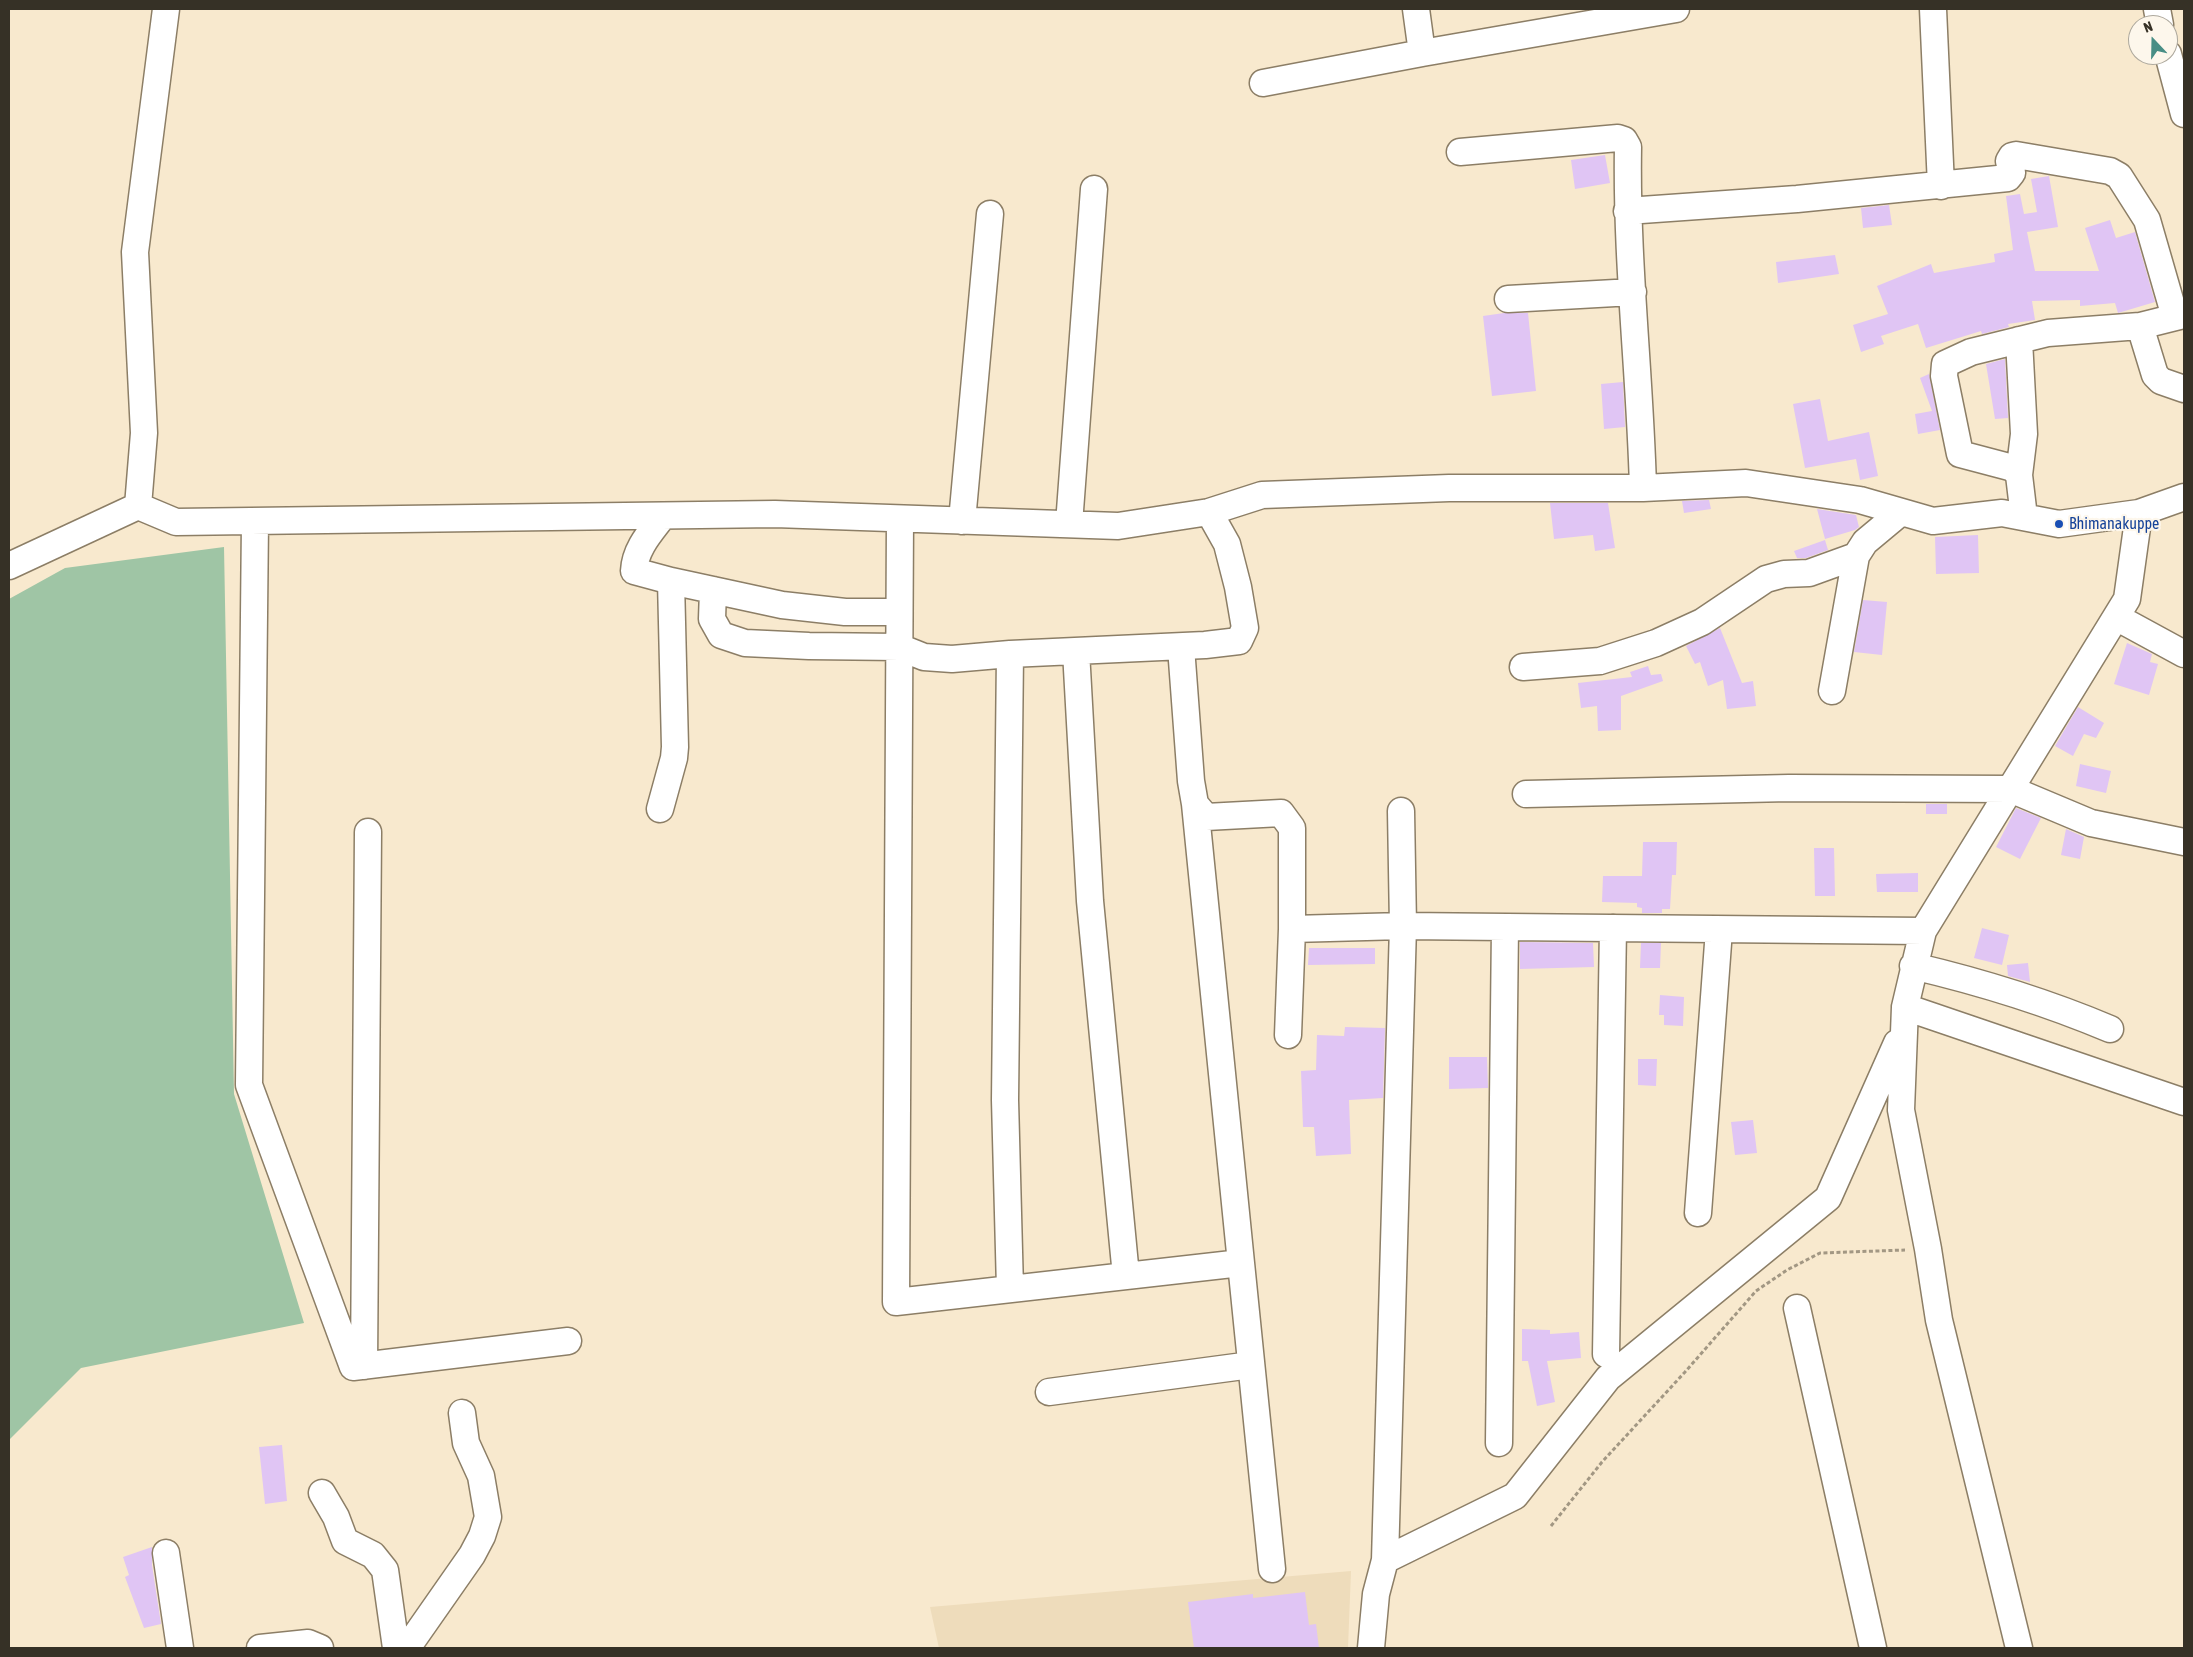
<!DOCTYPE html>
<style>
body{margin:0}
#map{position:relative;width:2193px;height:1657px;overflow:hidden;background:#f8e9ce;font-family:"Asap Condensed",sans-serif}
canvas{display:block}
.frame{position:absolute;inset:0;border:10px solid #363126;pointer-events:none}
.north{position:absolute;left:2128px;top:15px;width:50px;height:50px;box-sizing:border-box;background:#fdf7ec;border:1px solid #ada89d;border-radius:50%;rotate:339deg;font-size:14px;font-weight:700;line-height:20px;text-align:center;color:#363126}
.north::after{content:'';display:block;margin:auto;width:18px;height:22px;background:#488e85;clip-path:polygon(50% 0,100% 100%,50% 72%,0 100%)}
</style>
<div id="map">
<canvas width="2193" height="1657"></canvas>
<div class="frame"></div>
<div class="north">N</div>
</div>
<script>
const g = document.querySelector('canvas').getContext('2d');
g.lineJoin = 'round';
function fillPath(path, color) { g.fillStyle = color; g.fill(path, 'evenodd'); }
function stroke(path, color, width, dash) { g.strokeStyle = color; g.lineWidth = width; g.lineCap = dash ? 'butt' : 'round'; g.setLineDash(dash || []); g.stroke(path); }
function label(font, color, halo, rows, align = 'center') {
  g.font = font + ' "Asap Condensed",sans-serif'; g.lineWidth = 4.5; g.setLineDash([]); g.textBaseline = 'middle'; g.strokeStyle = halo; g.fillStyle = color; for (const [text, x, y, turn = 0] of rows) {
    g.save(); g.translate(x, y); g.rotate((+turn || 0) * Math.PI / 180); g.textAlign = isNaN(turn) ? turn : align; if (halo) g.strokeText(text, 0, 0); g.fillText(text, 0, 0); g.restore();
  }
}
fillPath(new Path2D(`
 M1351,1571L1348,1648H939L930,1607Z`), '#eedcbb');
fillPath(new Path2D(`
 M224,547L234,1094L304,1323L81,1368L9,1440V599L65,568Z`), '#9fc5a5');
fillPath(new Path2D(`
 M1605,155L1610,183L1575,189L1571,160Z
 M2049,176L2058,227L2027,232L2035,271H2099L2085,228L2110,220L2116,238L2135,232L2155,302L2118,313L2115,303L2080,306V300L2032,301L2035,320L2008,324L2009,327L1982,334L1981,331L1926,348L1918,324L1881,336L1884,344L1861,352L1853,325L1888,314L1877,286L1931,264L1934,273L1995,262L1994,254L2013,250L2006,196L2020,194L2024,214L2037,212L2031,179Z
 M1889,205L1892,225L1863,228L1861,208Z
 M1835,255L1839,274L1778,283L1776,262Z
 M1504,313H1528L1536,391L1492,396L1483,316Z
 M2005,359L2008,418L1995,419L1986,364Z
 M1929,374L1940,430L1918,434L1915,414L1932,411L1920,378Z
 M1623,382L1625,427L1604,429L1601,384Z
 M1820,399L1828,441L1869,432L1878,476L1860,480L1856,459L1805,468L1793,404Z
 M1709,500L1711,509L1684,513L1682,501Z
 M1550,503H1608L1615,548L1595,551L1593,535L1554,539Z
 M1817,509L1856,515L1859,527L1855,530L1825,539Z
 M1978,535L1979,573L1936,574L1935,537Z
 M1825,540L1828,550L1806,558H1797L1794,551Z
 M1863,600L1887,602L1882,655L1854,652Z
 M1720,628L1742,683L1753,681L1756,706L1727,709L1723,680L1708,686L1700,662L1695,664L1686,646Z
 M2127,643L2152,654L2150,662L2158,664L2149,695L2114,684Z
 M1648,666L1651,675L1661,674L1663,681L1621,696V730L1598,731L1597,706L1581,708L1578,683L1632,677L1630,672Z
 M2078,707L2104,723L2096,738L2084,734L2073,756L2055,746Z
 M2080,764L2111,771L2106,793L2076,786Z
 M1926,804H1947V814H1926Z
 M2016,808L2041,818L2020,859L1996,847Z
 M2066,829L2084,837L2080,859L2061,855Z
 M1643,842H1677L1676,875H1672L1670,909H1662V913H1642V908L1637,907V903L1602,902L1603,876H1642Z
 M1814,848H1834L1835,896H1815Z
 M1918,873V892H1877L1876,874Z
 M1982,928L2009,935L2002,965L1974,958Z
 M1520,942L1593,943L1594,967L1520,969Z
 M1641,943H1661L1660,968H1640Z
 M1309,948H1375V964L1308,965Z
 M2028,963L2030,982L2008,976L2007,965Z
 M1660,995L1684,997L1683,1026L1664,1025V1015H1659Z
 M1345,1027L1385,1028L1383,1098L1349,1100L1351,1154L1316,1156L1314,1127H1303L1301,1071L1316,1070L1317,1035L1344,1036Z
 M1449,1057H1487L1488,1088L1449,1089Z
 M1638,1059H1657L1656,1086L1638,1085Z
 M1753,1120L1757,1153L1735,1155L1731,1122Z
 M1522,1329L1550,1330V1334L1579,1332L1581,1358L1547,1361L1555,1402L1537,1406L1528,1361H1522Z
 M282,1445L287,1501L265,1504L259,1447Z
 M152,1547V1565L161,1624L144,1628L125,1577L129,1575L123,1557Z
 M1305,1592L1309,1625L1316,1624L1319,1648H1194L1188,1602L1253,1594V1598Z`), '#e0c5f4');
const minor = new Path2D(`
 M1933,9L1941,186
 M2157,9L2160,25
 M1422,53L1676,9
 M2168,54L2184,114
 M1263,83L1422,53L1416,9
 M1460,152L1618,138L1624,140L1628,147C1626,261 1640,374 1643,488
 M1627,211L1797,199L2008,178L2012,173L2009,161L2012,156L2016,155L2110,171L2119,176L2147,220L2175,317
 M1508,299L1633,292
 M2140,326L2155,375L2161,381L2184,389
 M2019,475L2024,434L2019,340
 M138,506L176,522L775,514L1118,526L1209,512L1262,495L1449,488H1643L1746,483L1860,500L1933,521L2002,513L2059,524L2139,513L2184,497
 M2024,517L2019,475L2013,468L1960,454L1944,376L1945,364L1971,352L2048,333L2140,326L2184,315
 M900,519L896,1302L1241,1263L1195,804
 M255,521L249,1085L353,1367L568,1341
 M962,521L990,214
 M1069,524L1094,189
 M9,566L138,506L144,433L135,252L166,9
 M671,581L782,605L845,612H899
 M713,590L712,619L721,635L745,643L809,646L899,647L924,657L952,659L1010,654L1205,645L1239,641L1245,628L1238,587L1227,544L1209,512
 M2116,617L2184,654
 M1181,647L1191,781L1195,804L1206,817L1281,813L1292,828V929L1288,1035
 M1076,651L1090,901L1126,1276
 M1010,654L1005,1100L1010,1289
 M1523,667L1600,661L1656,643L1702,622L1766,579L1784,574L1809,573L1856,556L1865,542L1901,512
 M1832,691L1856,556
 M1526,794L1789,788L2010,789L2091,823L2184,842
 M660,809L674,758L675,747L671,581L634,571C635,549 650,533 663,516
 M1292,929L1403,926L1923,931
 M1913,966C1981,982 2046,1002 2110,1029
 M1905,1007L2184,1102
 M1698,1213L1719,930
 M1241,1263L1272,1569
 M1797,1308L1873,1648
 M1606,1354L1613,928
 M364,1366L368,832
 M1049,1392L1251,1365
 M1499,1443L1505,927
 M322,1493L336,1517L345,1541L373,1555L385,1570L396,1648
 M166,1553L180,1648
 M1385,1560L1515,1496L1608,1378L1828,1198L1897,1043
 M260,1648L308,1643L320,1648
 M407,1648L472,1555L482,1536L488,1517L481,1476L466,1443L462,1413
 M1371,1648L1376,1594L1385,1560L1403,926L1401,811
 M2019,1648L1939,1320L1928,1249L1901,1110L1905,1007L1923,931L2127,599L2139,513`);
stroke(minor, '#8c7e66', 29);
stroke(new Path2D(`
 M1551,1526L1602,1462L1685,1372L1756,1291L1787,1270L1820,1253L1905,1250`), '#a29783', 3, [4, 2.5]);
stroke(minor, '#fff', 26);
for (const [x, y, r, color] of [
 [2059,524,5,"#1a4fb4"]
]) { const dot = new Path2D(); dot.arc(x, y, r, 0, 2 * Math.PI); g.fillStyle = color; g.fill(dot); stroke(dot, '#fdf7ec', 2); }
label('16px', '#164399', '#fdf7ec', [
 ["Bhimanakuppe",2069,524]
], 'left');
</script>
